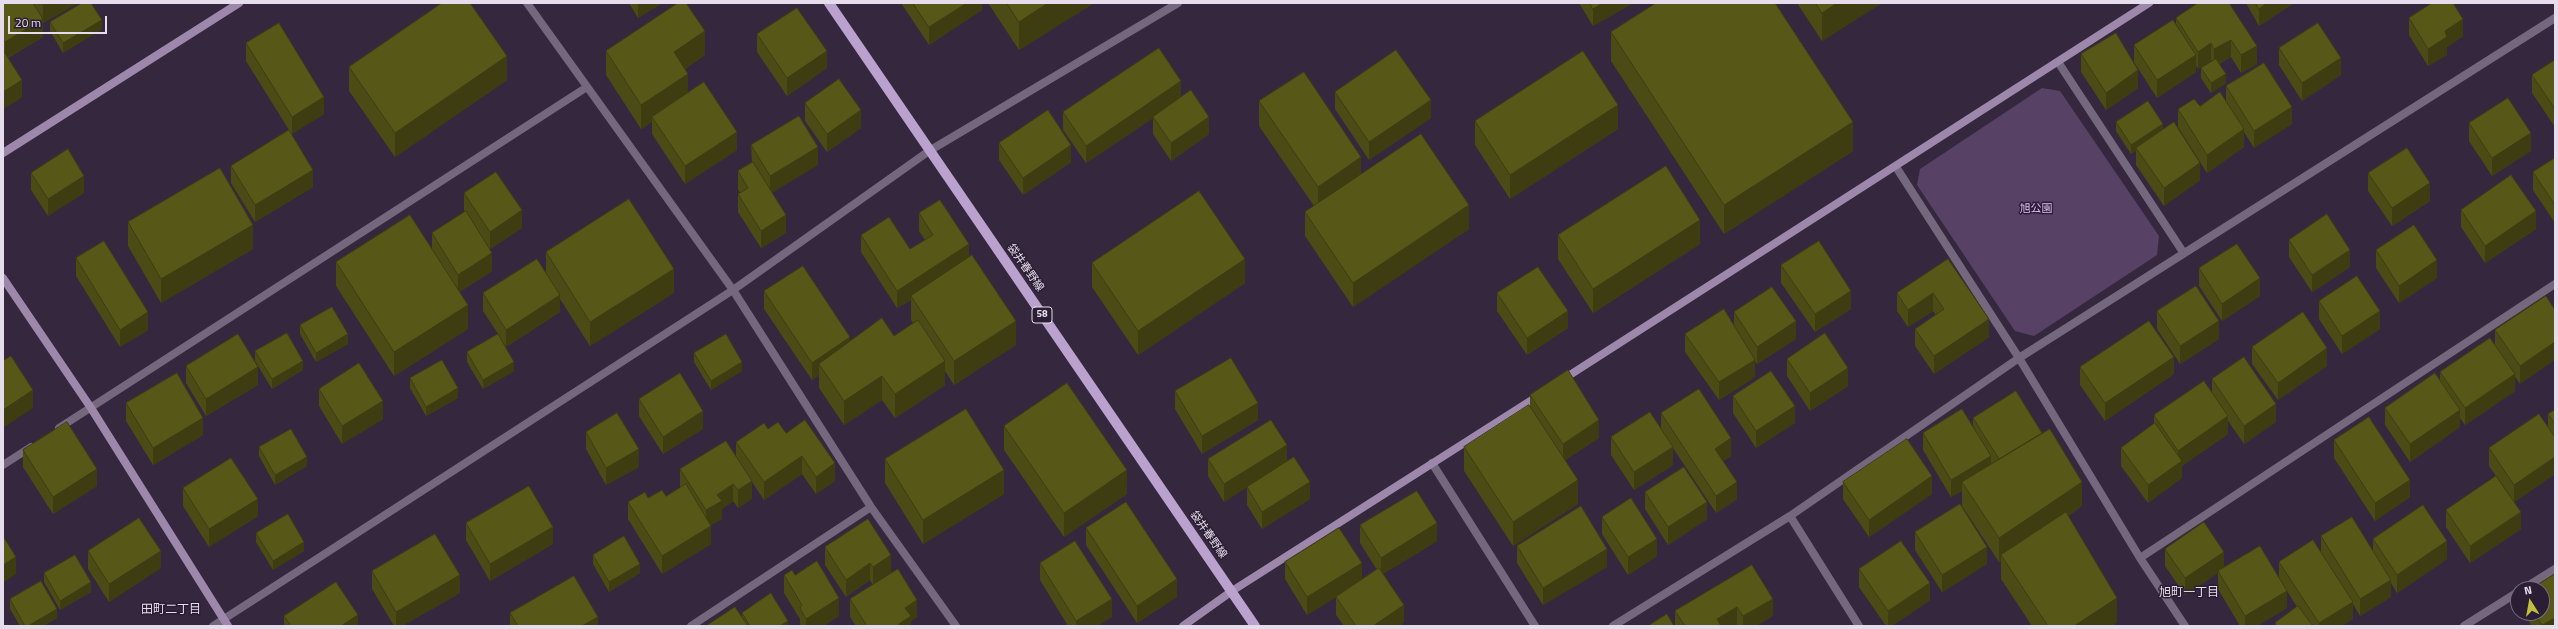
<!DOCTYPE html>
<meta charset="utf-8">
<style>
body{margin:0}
#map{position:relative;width:2558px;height:629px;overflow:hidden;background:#35273e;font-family:"Titillium Web",sans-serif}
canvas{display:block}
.frame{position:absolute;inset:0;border:4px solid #e5ddeb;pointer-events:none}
.north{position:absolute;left:2510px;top:581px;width:40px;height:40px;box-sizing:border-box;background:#2b1e34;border:1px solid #756a7d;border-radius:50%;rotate:349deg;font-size:11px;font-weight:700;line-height:16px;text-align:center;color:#e5ddeb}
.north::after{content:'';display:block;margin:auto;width:14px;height:18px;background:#bfbe41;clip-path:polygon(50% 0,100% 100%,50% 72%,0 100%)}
.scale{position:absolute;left:8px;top:16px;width:99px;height:18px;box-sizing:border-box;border:2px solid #e5ddeb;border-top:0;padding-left:5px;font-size:12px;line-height:14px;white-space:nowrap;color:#e5ddeb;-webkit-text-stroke:3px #2b1e34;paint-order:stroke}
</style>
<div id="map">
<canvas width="2558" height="629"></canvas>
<div class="frame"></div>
<div class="north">N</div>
<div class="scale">20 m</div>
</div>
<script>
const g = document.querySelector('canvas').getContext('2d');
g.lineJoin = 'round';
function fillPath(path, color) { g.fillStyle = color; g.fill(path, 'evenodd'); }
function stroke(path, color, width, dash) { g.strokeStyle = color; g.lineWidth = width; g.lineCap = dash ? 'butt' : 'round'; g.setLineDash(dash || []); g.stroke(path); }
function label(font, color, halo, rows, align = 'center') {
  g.font = font + ' "Titillium Web","Noto Sans JP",sans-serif'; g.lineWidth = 3; g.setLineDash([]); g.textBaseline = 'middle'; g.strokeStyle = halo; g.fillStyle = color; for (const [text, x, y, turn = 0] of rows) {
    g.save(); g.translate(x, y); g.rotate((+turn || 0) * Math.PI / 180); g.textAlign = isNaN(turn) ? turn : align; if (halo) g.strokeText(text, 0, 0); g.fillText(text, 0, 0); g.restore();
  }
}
fillPath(new Path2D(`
 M2042,88L2060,91L2159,236L2157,255L2034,336L2015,331L1917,185L1920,169Z`), '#574266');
stroke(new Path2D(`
 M527,3L733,290L871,507L956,626
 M2058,62L2183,252
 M1896,167L2019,358L2140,558L2185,626
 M59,428L587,87
 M1432,463L1535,626
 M3,465L31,447
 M2140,558L2555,284
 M2523,589L2555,569
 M213,626L733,290L929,151L1178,3
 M691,626L871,507
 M1613,626L1790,516
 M1859,626L1790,516L2019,358L2555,18
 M2464,626L2518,592`), '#75687e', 8);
stroke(new Path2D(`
 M3,153L239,3
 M3,278L91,408L228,626
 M1562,380L2149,3
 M1183,626L1232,591L1538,396`), '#9d88ab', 8);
stroke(new Path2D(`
 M829,3L1255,626`), '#bba1ce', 10);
fillPath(new Path2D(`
 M3,3H78L43,23V22V37L8,58L22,97L3,109Z
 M629,3H662L638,18Z
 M901,3H982V10L929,45Z
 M988,3H1094L1019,50Z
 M1579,3H1633L1593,26Z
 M1797,3H1882L1822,41Z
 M2198,3L2257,64L2241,73L2231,57L2219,64L2226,83L2211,93L2201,78V68L2212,61H2211L2198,69L2196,65V72L2157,98L2134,62V45L2176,25V18Z
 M2246,3H2294L2259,26Z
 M2409,18L2463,36L2447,47V55L2428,66L2409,35Z
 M50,22L102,29L63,53L50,31Z
 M1611,32L1853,151L1724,234L1611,61Z
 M757,34L827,68L787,96L757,52Z
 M246,43L324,114L292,134L313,187L255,222L231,183V166L289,130L246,61Z
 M2279,48L2341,75L2302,101L2279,65Z
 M606,51L705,55L685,69L688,93L737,150L685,184L652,134V122L641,129L606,75Z
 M2081,54L2138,88L2106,110L2081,72Z
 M2555,60V127L2532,93V75Z
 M349,67L507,80L395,157L349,91Z
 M2226,86L2292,124L2254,148L2244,132V147L2207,173L2178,127V109L2226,102Z
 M1335,92L1431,118L1369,160L1335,109Z
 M1181,97L1209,134L1171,161L1153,134V118L1086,163L1063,130V112Z
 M1259,101L1361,174L1469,229L1353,307L1305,236V212L1314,206L1259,126Z
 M805,103L861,128L827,152L805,121Z
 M1475,121L1618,129L1510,199L1475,145Z
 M2116,122L2163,130L2200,180L2164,206L2136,165V151L2131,154L2116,131Z
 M2469,123L2531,151L2492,176L2469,141Z
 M999,143L1071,162L1023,195L999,160Z
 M751,145L818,165L772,192L786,233L761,248L738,212V194L740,193L738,189V171L752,163Z
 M2555,158V223L2533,190V172Z
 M31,173L84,193L48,216L31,190Z
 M2368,173L2430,201L2392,226L2368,191Z
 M464,193L522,228L490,249L492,271L459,292L468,329L394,376L336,286V262L432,248V233L465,212L464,211Z
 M2461,210L2536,229L2485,263L2461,227Z
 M919,213L969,257L1016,345L954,385L945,371V385L895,418L882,400L844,425L819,388V375L812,380L764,309V291L850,342L894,336L913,323L911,320V300L897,308L861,252V235L910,249L925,240L919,231Z
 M128,222L253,249L161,303L128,246Z
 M1558,235L1700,244L1593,313L1558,259Z
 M2289,240L2350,267L2312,292L2289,257Z
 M2376,250L2437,278L2399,303L2376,268Z
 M546,252L674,293L590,346L560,299V312L506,347L502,341L514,371L483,389L467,362V352L498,334L483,311V293L546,273Z
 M76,258L148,330L120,347L76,276Z
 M1948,259L1989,337L1934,374L1915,346V329L1936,315L1933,311L1908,327L1897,311V293Z
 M1092,263L1245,283L1138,355L1092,287Z
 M1781,265L1851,309L1815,332L1781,283Z
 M2199,268L2260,296L2222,321L2199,286Z
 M1497,293L1568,328L1527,355L1497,311Z
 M2546,296L2520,384L2515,377V391L2465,425L2460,418V427L2410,462L2385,425V408L2440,381V372L2495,345V330Z
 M2319,301L2380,329L2342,354L2319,319Z
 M2157,311L2219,339L2180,364L2157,329Z
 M1734,312L1796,339L1757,364L1755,361V377L1719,400L1685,352V334L1734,326Z
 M300,325L348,344L316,362L300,334Z
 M2252,347L2327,366L2278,400L2252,364Z
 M255,351L303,370L272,389L255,361Z
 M694,353L742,371L711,390L694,362Z
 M1787,359L1848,386L1810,411L1787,376Z
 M186,366L258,385L206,416L186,383Z
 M2080,367L2174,374L2105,421L2080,385Z
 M410,378L458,398L426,416L410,388Z
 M2212,379L2276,422L2244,444L2228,421V434L2182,466V478L2148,503L2121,466V448L2154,424V415L2212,392Z
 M319,389L383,419L342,444L319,406Z
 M1175,391L1258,420L1202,454L1175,409Z
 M1530,395L1599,438L1565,460L1578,504L1513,546L1464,471V447L1530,406Z
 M1733,396L1795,423L1756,448L1733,413Z
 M639,399L703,429L663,454L639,416Z
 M126,403L203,435L153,465L126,421Z
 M2555,410V474L2514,502L2521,529L2470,563L2446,527V510L2496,476L2489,466V448L2548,427V414Z
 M1661,413L1731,456L1723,461L1737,499L1716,513L1673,448V465L1634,490L1611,455V437L1661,429Z
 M1973,418L2042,434L2082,506L2068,516L2117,622L2112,626H2032L2001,579V561L1999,562L1962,506V491L1951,497L1923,450V433L1973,427Z
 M1004,426L1127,494L1064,537L1004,450Z
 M768,429L786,433L835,481L816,494L802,474L764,500L752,482V499L738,508L733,501L722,509V519L710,525L711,544L662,574L628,519V502L648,498L666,496L680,488V469L736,457V442Z
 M586,432L639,467L606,485L586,449Z
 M2334,440L2410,497L2375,521L2334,458Z
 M259,447L307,466L275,485L259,456Z
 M23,450L97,486L53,514L23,467Z
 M885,459L1004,494L923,544L885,483Z
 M1208,459L1287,462L1310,499L1262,529L1247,505V487L1224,502L1208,476Z
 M1843,482L1932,494L1869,537L1843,499Z
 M183,488L258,516L209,547L183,506Z
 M1645,492L1707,519L1668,545L1645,509Z
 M1602,517L1657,556L1628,575L1602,534Z
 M868,519L891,573L873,585L870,580L846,597L825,565V547Z
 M466,523L553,544L490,581L466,540Z
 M1360,525L1437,541L1383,574L1404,622L1399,626H1344L1336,615V597L1350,588L1307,615L1285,579V562L1362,580L1377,570L1360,543Z
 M1086,528L1177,597L1137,623L1086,545Z
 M1915,532L1987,564L1942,592L1915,550Z
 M256,533L304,551L273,570L256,542Z
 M2321,536L2373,551V539L2447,559L2397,593L2391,583V597L2360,616L2353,604V619L2342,626H2275V623L2297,607L2287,591V608L2257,626H2240L2218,589V573L2185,595L2165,566V549L2224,568L2279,579V562L2321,553Z
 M1517,546L1607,567L1543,605L1517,563Z
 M88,551L161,568L109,602L88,569Z
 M593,555L640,573L609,592L593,564Z
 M1040,563L1112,617L1097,626H1068L1040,580Z
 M1752,565L1773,616L1756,626H1738L1737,625L1735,626H1675V611Z
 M1859,569L1930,600L1892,626H1886L1859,587Z
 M372,571L460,593L402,626H394L372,589Z
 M44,573L91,592L60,610L44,582Z
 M784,575H795L839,616L823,626H800V619L784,593Z
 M10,599L57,618L44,626H20L10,609Z
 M850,599L917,617L911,621V626H856L850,617Z
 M510,613L598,626H510Z
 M742,613L788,626H706L742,617Z
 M2523,613H2542L2555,626H2532Z
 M284,616L358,626H284Z`), '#4b4b15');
fillPath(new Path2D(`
 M47,3H78L43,23V5Z
 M638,3H662L638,18Z
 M967,3H982V10L929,45V27Z
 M1048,3H1094L1019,50V22Z
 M1603,3H1633L1593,26V9Z
 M1837,3H1882L1822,41V13Z
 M2267,3H2294L2259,26V9Z
 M43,19V37L5,59V42Z
 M2463,19V36L2447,47V55L2428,66V49L2445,31Z
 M102,20V29L63,53V43Z
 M705,31V55L674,76V52Z
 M2231,40V57L2214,66V49Z
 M2211,43V61L2198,69V52Z
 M2257,46V64L2241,73V55Z
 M827,51V68L787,96V78Z
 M2196,55V72L2157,98V80Z
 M507,56V80L395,157V133Z
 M2341,58V75L2302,101V83Z
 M2138,70V88L2106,110V93Z
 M688,74V98L652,117V122L641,129V105Z
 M2226,74V83L2211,93V83Z
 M22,80V97L3,109V92Z
 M1181,81V99L1086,163V146Z
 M324,97V114L292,134V117Z
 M1431,100V118L1369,160V142Z
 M1618,105V129L1510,199V175Z
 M2292,107V124L2254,148V131Z
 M861,110V128L827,152V134Z
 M1209,117V134L1171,161V143Z
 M1853,122V151L1724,234V205Z
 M2163,124V134L2136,148V151L2131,154V145Z
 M2244,129V147L2207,173V155Z
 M737,132V150L685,184V166Z
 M2531,133V151L2492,176V158Z
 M1071,145V162L1023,195V178Z
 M818,147V165L770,194V176Z
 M1361,157V181L1318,211V187Z
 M2200,163V180L2164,206V188Z
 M313,170V187L255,222V205Z
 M84,176V193L48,216V199Z
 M2430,183V201L2392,226V208Z
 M1469,205V229L1353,307V283Z
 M522,210V228L490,249V232Z
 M2536,211V229L2485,263V246Z
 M786,215V233L761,248V231Z
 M1700,220V244L1593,313V289Z
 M253,225V249L161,303V279Z
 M969,244V262L911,296V300L897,308V291Z
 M2350,250V267L2312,292V275Z
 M492,253V271L458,292V275Z
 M1245,259V283L1138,355V331Z
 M2437,260V278L2399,303V286Z
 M674,269V293L590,346V322Z
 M2260,278V296L2222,321V304Z
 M1851,291V309L1815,332V314Z
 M1933,293V311L1908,327V310Z
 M560,295V312L506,347V330Z
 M468,305V329L394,376V352Z
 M1568,311V328L1527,355V338Z
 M2380,311V329L2342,354V336Z
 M148,312V330L120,347V330Z
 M1989,319V337L1934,374V356Z
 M1016,321V345L954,385V361Z
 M1796,321V339L1757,364V347Z
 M2219,321V339L2180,364V346Z
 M348,334V344L316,362V353Z
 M850,337V355L819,364V375L812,380V363Z
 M2555,342V360L2520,384V366Z
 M2327,348V366L2278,400V383Z
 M2174,357V374L2105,421V403Z
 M1755,360V377L1719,400V382Z
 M303,361V370L272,389V379Z
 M945,361V385L895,418V394Z
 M514,362V371L483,389V380Z
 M742,362V371L711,390V381Z
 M258,367V385L206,416V399Z
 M1848,368V386L1810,411V393Z
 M2515,374V391L2465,425V408Z
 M882,376V400L844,425V401Z
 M458,388V398L426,416V407Z
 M33,390V408L3,428V410Z
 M383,401V419L342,444V426Z
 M1258,403V420L1202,454V436Z
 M2276,404V422L2244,444V426Z
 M1795,406V423L1756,448V431Z
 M2460,410V427L2410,462V444Z
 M703,411V429L663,454V437Z
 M2228,416V434L2182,466V478L2148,503V485L2178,464V451Z
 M203,418V435L153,465V448Z
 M1599,420V438L1563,461V444Z
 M2042,433V450L1999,476V459Z
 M1731,438V456L1715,467V449Z
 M1287,445V462L1224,502V484Z
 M1673,447V465L1634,490V472Z
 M639,449V467L606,485V468Z
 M802,456V474L764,500V482Z
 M1991,456V474L1962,482V491L1951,497V480Z
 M307,457V466L275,485V475Z
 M2555,457V474L2514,502V485Z
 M835,463V481L816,494V477Z
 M97,469V486L53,514V497Z
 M1004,470V494L923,544V520Z
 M1127,470V494L1064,537V513Z
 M1932,476V494L1869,537V520Z
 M1578,480V504L1513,546V522Z
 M2410,480V497L2375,521V503Z
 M752,481V499L738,508V490Z
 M1310,482V499L1262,529V512Z
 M1737,482V499L1716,513V496Z
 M2082,482V506L2003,559L2001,555V561L1999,562V538Z
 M733,484V501L722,509V519L706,528V510L717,495Z
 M258,499V516L209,547V529Z
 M1707,502V519L1668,545V527Z
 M2521,512V529L2470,563V546Z
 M1437,523V541L1381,575V558Z
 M711,526V544L662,574V556Z
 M553,527V544L490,581V564Z
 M1657,539V556L1628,575V557Z
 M2447,541V559L2397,593V575Z
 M304,542V551L273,570V561Z
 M1987,547V564L1942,592V575Z
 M1607,549V567L1543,605V588Z
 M161,551V568L109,602V584Z
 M2224,552V569L2218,571V573L2185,595V578Z
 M891,555V573L873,585V567Z
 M16,557V574L3,583V565Z
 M870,563V580L846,597V580Z
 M1362,563V581L1307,615V597Z
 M640,564V573L609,592V582Z
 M460,575V593L402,626H396V612Z
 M1177,579V597L1137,623V606Z
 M2391,580V597L2360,616V599Z
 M91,582V592L60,610V601Z
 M1930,583V600L1892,626H1888V611Z
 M2287,591V608L2257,626H2245V616Z
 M839,598V616L823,626H806V619Z
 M2117,598V622L2112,626H2074Z
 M1112,599V617L1097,626H1076V621Z
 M1773,599V616L1756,626H1743V616Z
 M917,600V617L911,621V626H899V624L905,608Z
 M2353,602V619L2342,626H2319V623Z
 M1404,605V622L1399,626H1373Z
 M1737,607V625L1735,626H1717V619Z
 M57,609V618L44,626H28Z
 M358,615V626H341Z
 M598,617V626H582Z
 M2555,618V626H2542V625Z
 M788,621V626H780Z`), '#3d3d11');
const building = new Path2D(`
 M3,3H33L43,19L5,42L3,39Z
 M42,3H47L43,5Z
 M82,3H91L102,20L63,43L50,22Z
 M442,3H470L507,56L395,133L349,67Z
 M678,3H686L705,31L674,52L688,74L641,105L606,51Z
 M913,3H967L929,27Z
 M1007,3H1048L1019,22Z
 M1590,3H1603L1593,9Z
 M1656,3H1775L1853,122L1724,205L1611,32Z
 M1816,3H1837L1822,13Z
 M2198,3H2229L2257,46L2241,55L2231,40L2214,49L2211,43L2198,52L2176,18Z
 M2256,3H2267L2259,9Z
 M2432,3H2453L2463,19L2445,31L2447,37L2428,49L2409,18Z
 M797,8L827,51L787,78L757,34Z
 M2173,20L2196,55L2157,80L2134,45Z
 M279,23L324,97L292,117L246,43Z
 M2318,23L2341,58L2302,83L2279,48Z
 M2116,33L2138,70L2106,93L2081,54Z
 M1159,48L1181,81L1086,146L1063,112Z
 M3,50L22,80L3,92Z
 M1396,50L1431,100L1369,142L1335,92Z
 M1583,51L1618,105L1510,175L1475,121Z
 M2216,59L2226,74L2211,83L2201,68Z
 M2555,60V109L2532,75Z
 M2264,63L2292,107L2254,131L2226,86Z
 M1304,72L1361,157L1318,187L1259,101Z
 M839,79L861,110L827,134L805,103Z
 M704,82L737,132L685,166L652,117Z
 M1191,90L1209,117L1171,143L1153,117Z
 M2220,92L2244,129L2207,155L2178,109L2194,99L2200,106Z
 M2508,98L2531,133L2492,158L2469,123Z
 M2148,101L2163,124L2131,145L2116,122Z
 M1048,110L1071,145L1023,178L999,143Z
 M799,116L818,147L770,176L751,145Z
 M2174,122L2200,163L2164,188L2136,148Z
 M289,130L313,170L255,205L231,166Z
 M1421,134L1469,205L1353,283L1305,212Z
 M2407,148L2430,183L2392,208L2368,173Z
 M68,149L84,176L48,199L31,173Z
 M2555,158V205L2533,172Z
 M753,162L786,215L761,231L738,194L748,188L738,171Z
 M1666,166L1700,220L1593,289L1558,235Z
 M220,168L253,225L161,279L128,222Z
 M496,172L522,210L490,232L464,193Z
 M2511,175L2536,211L2485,246L2461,210Z
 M1199,191L1245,259L1138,331L1092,263Z
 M629,199L674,269L590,322L546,252Z
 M940,200L969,244L897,291L861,235L889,217L910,249L933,235L919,213Z
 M466,211L492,253L458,275L432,233Z
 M2327,214L2350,250L2312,275L2289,240Z
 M410,215L468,305L394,352L336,262Z
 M2414,225L2437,260L2399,286L2376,250Z
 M104,241L148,312L120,330L76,258Z
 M1819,241L1851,291L1815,314L1781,265Z
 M2237,244L2260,278L2222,304L2199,268Z
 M972,255L1016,321L954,361L911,296Z
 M537,259L560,295L506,330L483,293Z
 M1948,259L1989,319L1934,356L1915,329L1944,309L1933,293L1908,310L1897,293Z
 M803,266L850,337L812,363L764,291Z
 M1538,267L1568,311L1527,338L1497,293Z
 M2357,276L2380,311L2342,336L2319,301Z
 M2196,286L2219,321L2180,346L2157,311Z
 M1772,287L1796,321L1757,347L1734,312Z
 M2546,296L2555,310V342L2520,366L2495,330Z
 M332,307L348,334L316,353L300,325Z
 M1724,309L1755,360L1719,382L1685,334Z
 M2303,312L2327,348L2278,383L2252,347Z
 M882,318L894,336L918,320L945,361L895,394L882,376L844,401L819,364Z
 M2149,321L2174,357L2105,403L2080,367Z
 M287,333L303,361L272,379L255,351Z
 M1825,333L1848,368L1810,393L1787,359Z
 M238,334L258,367L206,399L186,366Z
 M498,334L514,362L483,380L467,352Z
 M726,334L742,362L711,381L694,353Z
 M2490,338L2515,374L2465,408L2440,372Z
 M11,356L33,390L3,410V361Z
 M2244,357L2276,404L2244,426L2212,379Z
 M1231,358L1258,403L1202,436L1175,391Z
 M442,360L458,388L426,407L410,378Z
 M359,363L383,401L342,426L319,389Z
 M1568,370L1599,420L1563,444L1530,395Z
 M1771,371L1795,406L1756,431L1733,396Z
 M177,373L203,418L153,448L126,403Z
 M680,373L703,411L663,437L639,399Z
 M2435,373L2460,410L2410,444L2385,408Z
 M2204,381L2228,416L2178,451L2154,415Z
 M1067,383L1127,470L1064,513L1004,426Z
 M1699,389L1731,438L1715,449L1737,482L1716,496L1661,413Z
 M2016,391L2042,433L1999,459L1973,418Z
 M1529,405L1578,480L1513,522L1464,447Z
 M966,409L1004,470L923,520L885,459Z
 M1962,409L1991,456L1951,480L1923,433Z
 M2555,410V424L2548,414Z
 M1650,412L1673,447L1634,472L1611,437Z
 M617,413L639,449L606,468L586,432Z
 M2539,414L2555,437V457L2514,485L2489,448Z
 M2369,417L2410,480L2375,503L2334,440Z
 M805,420L835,463L816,477L802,456L764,482L736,442L764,423L768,429L778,422L786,433Z
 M1271,420L1287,445L1224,484L1208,459Z
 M67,422L97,469L53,497L23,450Z
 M2155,423L2182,461L2148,485L2121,448Z
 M291,429L307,457L275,475L259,447Z
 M2050,429L2082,482L1999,538L1962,482Z
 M1907,439L1932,476L1869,520L1843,482Z
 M726,441L752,481L738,490L733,484L717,495L722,501L706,510L680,469Z
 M1294,457L1310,482L1262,512L1247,487Z
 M231,458L258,499L209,529L183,488Z
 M1684,467L1707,502L1668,527L1645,492Z
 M2496,476L2521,512L2470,546L2446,510Z
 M686,484L711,526L662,556L628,502L645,492L648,498L662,490L666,496Z
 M529,486L553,527L490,564L466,523Z
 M1417,491L1437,523L1381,558L1360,525Z
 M1631,498L1657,539L1628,557L1602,517Z
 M1126,502L1177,579L1137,606L1086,528Z
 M1960,504L1987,547L1942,575L1915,532Z
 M2423,505L2447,541L2397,575L2373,539Z
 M1581,506L1607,549L1543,588L1517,546Z
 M2066,512L2117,598L2074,626H2048L2001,555Z
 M288,514L304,542L273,561L256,533Z
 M2352,517L2391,580L2360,599L2321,536Z
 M139,518L161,551L109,584L88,551Z
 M868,519L891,555L873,567L870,563L846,580L825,547Z
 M2204,522L2224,552L2185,578L2165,549Z
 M1339,528L1362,563L1307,597L1285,562Z
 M435,534L460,575L396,612L372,571Z
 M3,536L16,557L3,565Z
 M624,536L640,564L609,582L593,555Z
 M2313,540L2353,602L2319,623L2279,562Z
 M1075,541L1112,599L1076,621L1040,563Z
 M1901,541L1930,583L1888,611L1859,569Z
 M2260,546L2287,591L2245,616L2218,571Z
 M75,555L91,582L60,601L44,573Z
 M817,561L839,598L806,619L800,608L802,605L784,575L792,570L795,575Z
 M1752,565L1773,599L1743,616L1737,607L1717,619L1721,626H1685L1675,611Z
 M1379,568L1404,605L1373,626H1356L1336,597Z
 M898,569L917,600L905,608L911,616L899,624L900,626H867L850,599Z
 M2555,574V618L2542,625L2534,613H2542V589H2531Z
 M574,576L598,617L582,626H518L510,613Z
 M41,581L57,609L28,626H25L10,599Z
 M336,582L358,615L341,626H291L284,616Z
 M771,593L788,621L780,626H750L742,613Z
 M2298,606L2313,626H2277L2275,623Z
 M735,607L748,626H706Z
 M1667,614L1674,626H1648Z`);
fillPath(building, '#575718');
stroke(building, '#3d3d11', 1);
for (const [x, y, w] of [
 [1042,315,20]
]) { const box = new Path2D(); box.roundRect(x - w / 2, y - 8, w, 16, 3); g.fillStyle = '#2b1e34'; g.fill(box); stroke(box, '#e5ddeb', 1); }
label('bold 10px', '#e5ddeb', null, [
 ["58",1042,315]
]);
label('11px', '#dfbcf8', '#2b1e34', [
 ["旭公園",2036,209]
]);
label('11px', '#e5ddeb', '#2b1e34', [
 ["袋井春野線",1025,268,55],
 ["袋井春野線",1208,535,55]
]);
label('12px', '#e5ddeb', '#2b1e34', [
 ["旭町一丁目",2189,593],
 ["田町二丁目",171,610]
]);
</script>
